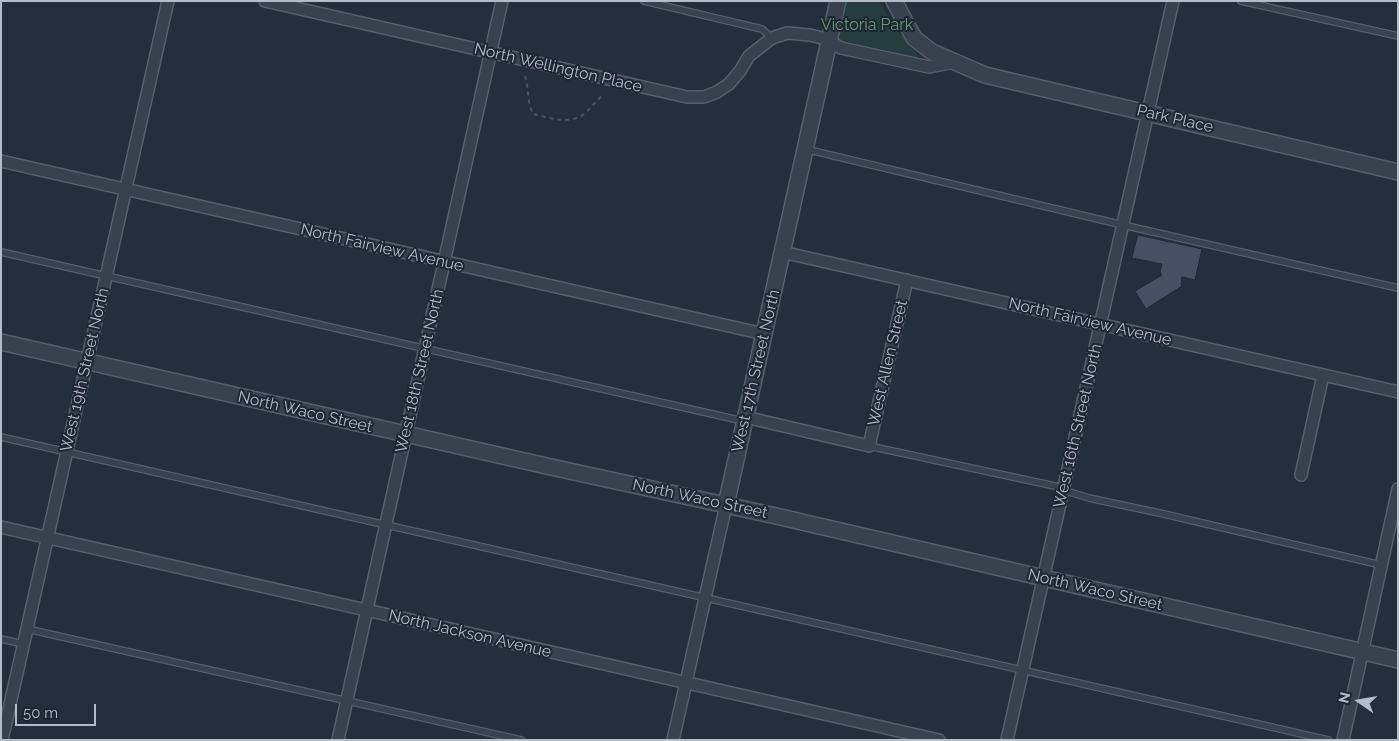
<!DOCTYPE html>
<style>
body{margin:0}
#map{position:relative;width:1399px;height:741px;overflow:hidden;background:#242f3e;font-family:Raleway,sans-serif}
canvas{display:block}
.frame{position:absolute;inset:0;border:2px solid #b4bcc9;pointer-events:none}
.north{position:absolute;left:1334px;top:676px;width:50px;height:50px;-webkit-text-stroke:4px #1d2633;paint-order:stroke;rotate:283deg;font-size:14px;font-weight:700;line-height:20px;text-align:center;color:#b4bcc9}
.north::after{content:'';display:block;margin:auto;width:18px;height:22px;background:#b4bcc9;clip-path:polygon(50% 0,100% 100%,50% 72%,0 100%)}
.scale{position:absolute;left:15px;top:704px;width:81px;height:22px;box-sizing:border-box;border:2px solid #b4bcc9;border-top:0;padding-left:6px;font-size:15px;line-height:18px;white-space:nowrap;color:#b4bcc9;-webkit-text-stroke:4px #1d2633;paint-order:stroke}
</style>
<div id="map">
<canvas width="1399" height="741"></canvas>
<div class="frame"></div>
<div class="north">N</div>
<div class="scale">50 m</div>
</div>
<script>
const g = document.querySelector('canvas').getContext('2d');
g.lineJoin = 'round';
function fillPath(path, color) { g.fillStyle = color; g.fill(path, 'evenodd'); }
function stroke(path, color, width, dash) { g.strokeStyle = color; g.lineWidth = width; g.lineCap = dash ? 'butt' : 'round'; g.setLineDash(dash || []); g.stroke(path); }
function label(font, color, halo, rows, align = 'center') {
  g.font = font + ' Raleway,sans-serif'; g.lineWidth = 4; g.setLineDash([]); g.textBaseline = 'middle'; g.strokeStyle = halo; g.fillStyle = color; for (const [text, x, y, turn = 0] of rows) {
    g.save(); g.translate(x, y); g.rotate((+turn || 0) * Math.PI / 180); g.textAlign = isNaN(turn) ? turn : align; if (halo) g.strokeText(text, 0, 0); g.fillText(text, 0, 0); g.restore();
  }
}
fillPath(new Path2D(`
 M844,1H879L895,27L920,58L918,61L841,44L836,41Z`), '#263c3f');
const building = new Path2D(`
 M1138,235L1202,249L1195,280L1182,277L1181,284L1182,286L1146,309L1135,291L1162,275L1160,272L1162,264L1132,258Z`);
fillPath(building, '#455162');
stroke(building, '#1f2835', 1);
const service = new Path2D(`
 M644,1L762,29L772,38
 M1241,1L1398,36
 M805,149L1123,225L1398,288
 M1,252L743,421
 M1,437L1328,740
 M869,446L1064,488
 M1063,490L1089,498L1164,514L1381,565
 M27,629L521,740
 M1,639L24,644`);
const minor = new Path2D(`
 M265,1L687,97H704L717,92L729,84L740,71L749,56L772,38L787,33L810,35L826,39L841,48L929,67L955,62
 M1,161L764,334
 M782,252L1398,392
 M745,417L869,446L907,280
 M1301,475L1323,375
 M1,527L939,740
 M2,740L168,1
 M338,740L502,1
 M673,740L726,505
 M1007,740L1173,1
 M1343,740L1398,489`);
const tertiary = new Path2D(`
 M894,1L914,38L932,52L985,75L1398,172
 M1,342L551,467L776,516L1398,660
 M726,505L838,1`);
stroke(service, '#565f6c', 8);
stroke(minor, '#565f6c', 14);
stroke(tertiary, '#565f6c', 18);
stroke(new Path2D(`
 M525,76C529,88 527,103 533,114C550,118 569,125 584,114C591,108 597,100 604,94`), '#44595c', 2, [4, 4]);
stroke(service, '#38414e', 5.5);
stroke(minor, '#38414e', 11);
stroke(tertiary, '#38414e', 15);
label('16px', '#6b9a76', '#1d2633', [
 ["Victoria Park",867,25]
]);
label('16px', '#b4bcc9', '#1d2633', [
 ["North Wellington Place",558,68,13],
 ["Park Place",1175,119,13],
 ["North Fairview Avenue",382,248,13],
 ["North Fairview Avenue",1090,322,13],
 ["West Allen Street",888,363,-77],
 ["West 19th Street North",85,370,-77],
 ["West 18th Street North",420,371,-77],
 ["West 17th Street North",756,371,-77],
 ["North Waco Street",305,412,13],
 ["West 16th Street North",1078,426,-77],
 ["North Waco Street",700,499,12],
 ["North Waco Street",1095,590,13],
 ["North Jackson Avenue",470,634,13]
]);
</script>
